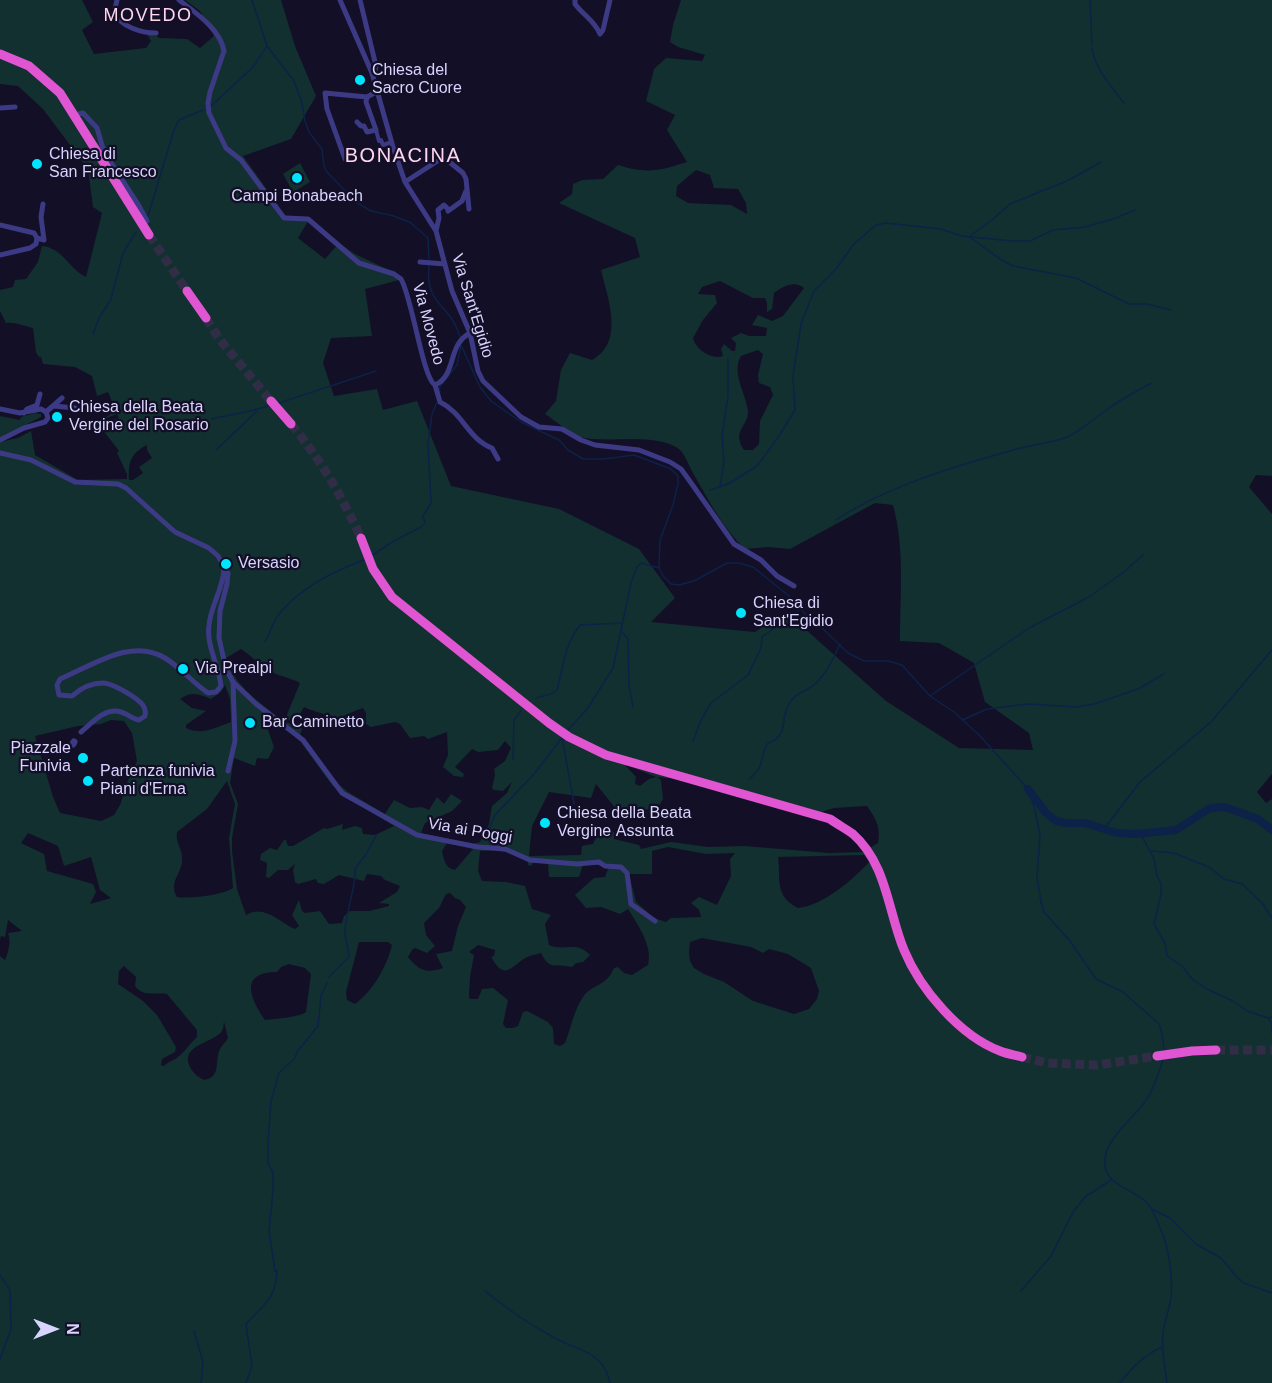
<!DOCTYPE html>
<style>
body{margin:0}
#map{position:relative;width:1272px;height:1383px;overflow:hidden;background:#130f26;font-family:Arial,sans-serif}
canvas{display:block}
.north{position:absolute;left:24px;top:1299px;width:60px;height:60px;-webkit-text-stroke:4px #130f26;paint-order:stroke;rotate:90deg;font-size:16px;font-weight:700;line-height:24px;text-align:center;color:#d9d4ff}
.north::after{content:'';display:block;margin:auto;width:21px;height:27px;background:#d9d4ff;clip-path:polygon(50% 0,100% 100%,50% 72%,0 100%)}
</style>
<div id="map">
<canvas width="1272" height="1383"></canvas>
<div class="north">N</div>
</div>
<script>
const g = document.querySelector('canvas').getContext('2d');
g.lineJoin = 'round';
function fillPath(path, color) { g.fillStyle = color; g.fill(path, 'evenodd'); }
function stroke(path, color, width, dash) { g.strokeStyle = color; g.lineWidth = width; g.lineCap = dash ? 'butt' : 'round'; g.setLineDash(dash || []); g.stroke(path); }
function label(font, color, halo, rows, align = 'center') {
  g.font = font + ' Arial,sans-serif'; g.lineWidth = 4.5; g.setLineDash([]); g.textBaseline = 'middle'; g.strokeStyle = halo; g.fillStyle = color; for (const [text, x, y, turn = 0] of rows) {
    g.save(); g.translate(x, y); g.rotate((+turn || 0) * Math.PI / 180); g.textAlign = isNaN(turn) ? turn : align; if (halo) g.strokeText(text, 0, 0); g.fillText(text, 0, 0); g.restore();
  }
}
fillPath(new Path2D(`
 M0,0H82L93,22L82,30L94,54L146,48L151,41L147,34L157,36L159,38L187,39L200,48L214,36L200,11L185,0H281L295,46L316,96L291,139L243,156L285,215L310,218L298,238L325,259L339,243L355,254L393,272L399,280L365,289L372,336L331,338L323,363L334,396L377,389L383,410L417,401L451,486L559,509L639,549L675,598L651,622L755,632L786,612L886,701L959,748L1033,750L1029,733L985,702L974,663L939,643L900,641C900,596 905,549 893,505L875,503L790,549L768,547L745,549C723,529 708,499 693,473C689,466 685,454 679,449C657,432 607,444 579,437C575,436 551,418 545,414L556,401L561,370L570,353L592,360C625,342 608,299 601,270L640,257L635,238L559,203L572,194L573,184L582,180L603,179L618,165C647,174 659,171 687,162L667,130L675,115L646,101L654,69L666,58L702,61L705,55L678,47L670,42L673,25L681,0H1272V476L1256,475L1249,487L1272,514V774L1257,792L1266,803L1272,799V1383H0V956L5,960C9,951 11,941 8,933L22,931L8,920L5,937L1,936L0,939V442L18,438L31,431L35,455L78,480L127,479V474L117,453L119,451L99,425L119,418L117,414L101,420L116,411L108,392L97,396L92,376L75,367L43,364L41,357H39L36,352L33,328C23,326 16,322 6,323L0,311V290L13,287L15,280L26,279L38,262L42,246C63,248 69,269 86,277L102,213L93,207L88,169L43,109L18,86L0,84ZM696,170L710,175L714,188L738,189L746,203L747,214L731,205L688,203L676,196L677,186ZM720,281L753,298H765L767,303V312L772,309L774,293C783,286 795,280 804,288L783,316L772,321L758,315L752,325L767,328L766,336H749L741,333L731,338L736,343L735,351H732L724,344L721,349L723,356C712,360 696,350 693,338L703,320L717,303L715,295L698,294L702,287ZM758,350L763,354L758,375L759,383L770,387L773,395L760,421L759,444L753,450H744C731,430 749,426 748,411C746,393 731,373 741,356ZM147,445V450L152,458L139,467L143,473L133,480H129C128,462 131,453 147,445ZM241,649C252,656 259,665 272,672C281,677 292,678 300,683L286,717L280,719C259,701 234,686 226,658ZM225,685L230,699L231,722C216,727 202,736 186,728V725L206,711L192,708L180,699C191,691 199,694 211,699L221,692ZM304,707C309,710 335,718 340,717C348,715 355,710 363,708L366,713V724L371,727L395,722L400,724L410,738L424,736L428,739L447,732L448,755L443,767L454,776L463,777L464,774L455,767L472,749L478,752L498,750L505,741L511,748L505,761L494,769L495,775L492,788L494,790L503,791L512,782L507,793L492,806L489,824L480,842L473,844L421,833L425,823L452,811L462,801L451,794L444,804L437,797L429,810L422,807L410,808L394,800L385,814L348,792L336,782L300,735L302,729L301,726L284,722L299,716ZM270,717L300,741L332,785L345,796L394,826L375,835L363,834L362,828L355,826L342,830L343,824L327,829L324,828L293,846H288L286,840H284L277,850L270,848L261,854L260,860L267,863L266,877L269,878L278,870H288L295,864L293,870L295,882L298,884L316,879L318,883L324,884L339,875L364,881L367,874L381,876L385,880L400,886L397,892L379,903L389,904V906L369,911H350L344,916L342,923L329,924L320,911L305,913L302,911L299,900L292,915L299,926L295,929C279,922 264,904 246,915L237,889L232,851V838L238,804L230,783L234,758L255,766L257,758L268,759L274,747L268,730ZM111,720L124,721L132,733L137,761L124,789L121,803L114,815L101,821L60,813L53,797L35,736L78,726L101,724ZM625,765H627L656,777L649,779L640,786L635,784L636,777ZM657,777L677,779L780,808L793,804L821,812L834,808L867,806C876,819 881,827 878,843L863,852L829,853L744,846L708,847L671,842L641,849L639,845L614,839V832L602,826L593,844L582,846L581,855L529,856L532,826L549,792L591,798L596,784L616,809L621,813L634,814L642,810L657,808L660,804L663,799L661,780ZM227,781L235,804L229,838L233,888C223,895 190,899 177,897C168,882 182,874 182,860C183,849 175,843 177,832L207,809ZM28,833L58,846L64,866L91,857L100,890L111,898L90,904L96,892L93,884L47,871L44,854L21,843ZM447,843L473,849L455,870C445,868 444,860 442,851ZM668,847L706,854L735,853L730,859L731,876L717,905L699,897L691,903L699,910L701,917L671,918L666,922L654,918L636,902L629,874H652V851ZM496,850L510,853L528,862V865L531,866L533,863H548L549,877H579L583,865H598L608,869L605,877L594,878L575,895L586,908L601,907L620,914L628,909C638,925 653,946 648,965L632,975L624,973L618,967L614,968C605,988 593,983 583,997C574,1010 571,1028 565,1043L560,1046L554,1044L553,1028L548,1022L527,1011L523,1012L518,1026L513,1028H506L503,1024L508,1000L493,988L482,989L478,999H470L469,997L470,977L474,955L469,952L478,945L495,950L494,956L491,957C503,977 507,972 522,960C527,956 534,955 541,953C550,971 554,963 572,967L576,963L583,962L590,955C576,940 565,952 549,945L545,924L551,915L532,909L525,886L506,882L482,881L478,871L480,851ZM864,855L869,862C853,880 822,906 798,908C774,896 781,879 778,857ZM450,893L455,898L460,900L466,907L458,926L452,951L436,954L443,968C425,974 419,970 408,957L412,950L415,948L427,953L435,946L426,935L424,923L439,908L446,894ZM702,938L751,947L763,953L769,949L788,954L811,968L819,991L817,999L809,1009L794,1014L753,1001L724,982L704,974L694,968L690,961L689,952L690,942ZM359,942H388L392,945C387,966 373,991 355,1004L347,1000L346,992ZM289,964L305,968L311,974L306,1012C301,1017 274,1019 265,1020C250,998 239,972 277,972L281,967ZM124,966L136,977L135,986C142,997 155,992 167,994L197,1030V1037C190,1043 185,1052 178,1057C173,1061 169,1061 164,1066L161,1065L162,1059L175,1052L176,1047L157,1015L143,1001L118,984L119,971ZM224,1022L228,1038C225,1043 221,1046 219,1051C215,1063 221,1077 204,1080C198,1077 193,1073 190,1067C179,1045 214,1043 222,1031C224,1028 223,1025 224,1022Z
 M300,163L310,182L293,192L283,174Z
 M35,413L41,414V417L0,438V416L20,420L21,417Z`), '#12302f');
stroke(new Path2D(`
 M252,0L267,46L294,81L302,103L305,121L309,132L322,149L324,166L327,172L356,202L371,211L394,216L411,223L428,238L429,260
 M1090,0L1092,44
 M1092,48C1095,69 1111,86 1124,103
 M211,106L253,67L267,46
 M148,216L174,130L179,120L203,110
 M970,236L992,220L1010,204L1069,180L1101,162
 M970,237L1000,259L1013,266L1076,278L1129,304H1147L1171,310
 M429,265C425,308 451,303 460,337
 M93,334L99,318L111,299L123,253L136,232
 M461,345L480,387L491,401L521,422L559,440L568,450L583,459H604L634,455L671,469L678,476V484L673,505L660,540L659,568L663,576L671,584L679,585L694,581L727,563H739L753,567L789,596L809,618L818,624L848,653L864,661H888L902,665L930,696L954,712L981,737L1028,789L1034,806L1040,835L1037,877L1041,902L1044,912L1070,941L1096,979L1123,992L1159,1024L1162,1033L1164,1050
 M440,392L439,388L457,365L461,346
 M279,403L376,371
 M211,419C232,414 252,412 271,405
 M216,450L257,411
 M720,486L724,462L722,436L728,396V359
 M710,490L728,484L757,466L779,436L795,410L793,376L801,324L814,291L836,269L854,244L876,225L885,223L941,229L961,236L1013,241H1030L1053,230L1085,227L1113,219L1135,210
 M836,520C886,487 952,467 1010,451C1028,445 1049,444 1067,437C1082,430 1092,420 1105,411C1120,400 1136,391 1152,383
 M371,556L394,541L421,527L425,523L423,516L431,503L428,444L432,414L437,402
 M622,632L628,639L629,685L633,707
 M265,642C270,633 273,621 280,613C301,587 334,571 364,560
 M930,696L1029,628L1089,597L1124,572L1144,554
 M536,698L551,694L557,690C563,667 565,644 580,625L622,623
 M962,720L987,709L1027,704L1077,707L1094,704L1138,689L1164,674
 M567,731L588,708L613,668L631,583L637,567L641,563L659,568
 M562,737L574,804
 M693,741L701,720L711,703L748,675L761,648L762,637L799,610
 M513,759L514,720L521,711
 M749,779C765,767 759,760 767,744C790,734 779,724 788,706C796,690 806,693 816,683C827,673 834,658 840,644
 M1104,829L1140,782L1211,722L1272,650
 M1140,833L1154,859L1157,876L1161,884V894L1154,924L1165,943L1167,956L1183,967L1192,979L1207,989L1233,1001L1247,1011L1268,1018L1272,1017
 M485,837L495,815L534,774L561,739
 M1151,851L1174,853L1209,867L1224,879L1242,884L1262,903L1272,918
 M329,977L349,957C349,947 345,942 345,933C345,911 356,891 355,869L366,854L376,836
 M1269,1019L1272,1024V1033
 M1163,1060C1158,1075 1152,1094 1142,1106C1131,1118 1110,1138 1106,1153C1098,1186 1132,1187 1146,1202C1153,1208 1157,1221 1161,1230C1169,1249 1173,1277 1171,1297C1170,1309 1164,1321 1163,1333C1161,1350 1165,1366 1167,1383
 M1152,1209L1170,1218L1196,1244L1221,1258L1236,1276L1244,1283L1272,1293
 M0,1275L10,1290L11,1329L0,1359
 M485,1291C507,1309 530,1325 555,1338C569,1346 584,1348 597,1359C604,1365 608,1374 610,1383
 M1021,1291L1051,1256L1073,1212L1085,1197L1111,1180
 M194,1331L203,1362L201,1383
 M246,1383L252,1366L246,1324C263,1305 276,1299 277,1271H275L269,1230L273,1192V1173L268,1163V1142L271,1101L279,1073L295,1058L297,1052L318,1026L321,996L327,983
 M1120,1383C1132,1367 1144,1355 1162,1347`), '#0c2248', 1.5);
stroke(new Path2D(`
 M1028,789L1046,813L1056,821L1066,823H1085L1117,833L1135,834L1176,830L1210,808L1225,807L1258,819L1272,830`), '#0c2248', 8);
stroke(new Path2D(`
 M149,235L187,291
 M206,318L220,340L271,401
 M291,424C320,459 342,496 361,538
 M1216,1050H1272
 M1022,1057L1048,1063L1097,1065L1157,1056`), '#312d47', 9, [9, 4.5]);
stroke(new Path2D(`
 M376,130L379,141L381,140L383,145L392,142`), '#3d3a85', 4);
stroke(new Path2D(`
 M117,0L114,13C121,27 142,33 156,33
 M179,0C196,13 220,29 224,51L210,92L208,103L209,113L226,148L241,160L284,218L308,219L359,263L394,274L401,279C412,297 423,379 435,385
 M340,0L372,73L393,147L405,182L436,231L452,291L470,333L478,371L483,381L521,417L539,427L562,429L581,440L595,445L639,450L670,462L681,469L689,480L734,544L761,560L777,576L794,586
 M360,0L376,66L375,71L372,73
 M575,0V4C584,16 594,20 600,34
 M600,34L603,30L610,0
 M0,108L15,107
 M74,115L83,113L97,128L104,152L138,204L147,221
 M357,122L361,126H364L367,132L376,130L366,102L367,97
 M345,159L327,109L325,93L367,97L378,91
 M405,182L439,160H447L463,173L466,179L469,209
 M448,211L462,201L466,191
 M0,225L34,233L37,238L36,244L30,248L0,255
 M436,231L439,218L438,210L444,205L449,210
 M37,238L44,240L41,217L43,204
 M420,262L445,264
 M435,385L440,402C463,413 468,439 492,448L498,459
 M435,385C457,375 447,345 470,333
 M54,406L75,408
 M0,409L20,413L41,409L46,412
 M46,412L62,398
 M24,413L27,409L37,405L40,394
 M0,440L24,428L45,422L48,418L46,412
 M0,453L31,460L75,482L118,484L126,488L175,532L209,548L218,556L228,573L227,584L220,611L219,638L226,669L233,682L256,704L303,740L342,793L417,835L478,847L505,849L530,860L577,864L599,862L605,866L621,867L627,873L631,904L655,921
 M81,732C92,723 105,707 121,712C128,714 132,719 139,720L145,716C146,711 145,707 141,703C134,696 112,683 103,683C91,683 81,688 72,696L59,695L57,685L60,679C92,666 131,637 165,658C180,667 193,683 208,693L216,692L221,686C219,665 206,646 209,625C211,605 223,589 224,569
 M228,771L235,741L233,682`), '#3d3a85', 5);
stroke(new Path2D(`
 M73,744L74,742`), '#3d3a85', 7);
stroke(new Path2D(`
 M0,54L29,66L60,93L149,235
 M187,291L206,318
 M271,401L291,424
 M361,538L373,569L392,597L549,723L569,737L606,755L830,819C837,824 846,829 853,834C887,864 888,912 904,950C920,989 960,1036 1000,1051C1007,1054 1015,1055 1022,1057
 M1157,1056L1192,1051L1216,1050`), '#e055d1', 9);
for (const [x, y, r, color] of [
 [360,80,6,"#00e5ff"],
 [37,164,6,"#00e5ff"],
 [297,178,6,"#00e5ff"],
 [57,417,6,"#00e5ff"],
 [226,564,6,"#00e5ff"],
 [741,613,6,"#00e5ff"],
 [183,669,6,"#00e5ff"],
 [250,723,6,"#00e5ff"],
 [83,758,6,"#00e5ff"],
 [88,781,6,"#00e5ff"],
 [545,823,6,"#00e5ff"]
]) { const dot = new Path2D(); dot.arc(x, y, r, 0, 2 * Math.PI); g.fillStyle = color; g.fill(dot); stroke(dot, '#130f26', 2); }
label('16px', '#d9d4ff', '#130f26', [
 ["Chiesa del",372,71],
 ["Sacro Cuore",372,89],
 ["Chiesa di",49,155],
 ["San Francesco",49,173],
 ["Campi Bonabeach",297,197,"center"],
 ["Chiesa della Beata",69,408],
 ["Vergine del Rosario",69,426],
 ["Versasio",238,564],
 ["Chiesa di",753,604],
 ["Sant'Egidio",753,622],
 ["Via Prealpi",195,669],
 ["Bar Caminetto",262,723],
 ["Piazzale",71,749,"right"],
 ["Funivia",71,767,"right"],
 ["Partenza funivia",100,772],
 ["Piani d'Erna",100,790],
 ["Chiesa della Beata",557,814],
 ["Vergine Assunta",557,832]
], 'left');
label('16px', '#d9d4ff', '#130f26', [
 ["Via Sant'Egidio",472,306,73],
 ["Via Movedo",428,324,75],
 ["Via ai Poggi",470,831,10]
]);
g.letterSpacing = '1.5px';
label('18px', '#ffd6f0', '#130f26', [
 ["MOVEDO",148,16]
]);
g.letterSpacing = '0px';
g.letterSpacing = '1.5px';
label('20px', '#ffd6f0', '#130f26', [
 ["BONACINA",403,156]
]);
g.letterSpacing = '0px';
</script>
